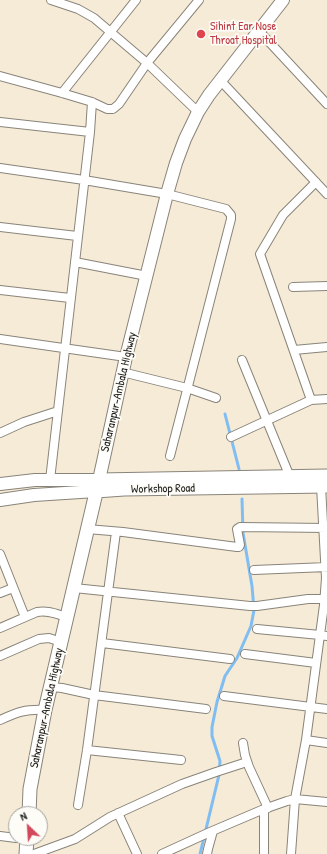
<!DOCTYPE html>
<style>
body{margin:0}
#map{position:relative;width:327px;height:854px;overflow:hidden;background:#f6ebd7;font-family:"Patrick Hand",sans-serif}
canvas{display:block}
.north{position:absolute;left:8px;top:806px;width:40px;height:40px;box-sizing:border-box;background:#fdfcf7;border:1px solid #a3a29f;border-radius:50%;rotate:335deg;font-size:11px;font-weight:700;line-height:16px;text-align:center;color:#1c1c1c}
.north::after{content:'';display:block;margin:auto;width:14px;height:18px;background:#d1495b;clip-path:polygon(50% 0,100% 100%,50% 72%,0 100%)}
</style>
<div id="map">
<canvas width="327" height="854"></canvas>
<div class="north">N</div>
</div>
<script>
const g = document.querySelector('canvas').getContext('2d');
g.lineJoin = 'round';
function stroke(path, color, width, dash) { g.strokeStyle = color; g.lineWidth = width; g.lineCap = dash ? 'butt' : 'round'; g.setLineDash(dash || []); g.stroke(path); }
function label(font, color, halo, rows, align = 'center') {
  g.font = font + ' "Patrick Hand",sans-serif'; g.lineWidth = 3.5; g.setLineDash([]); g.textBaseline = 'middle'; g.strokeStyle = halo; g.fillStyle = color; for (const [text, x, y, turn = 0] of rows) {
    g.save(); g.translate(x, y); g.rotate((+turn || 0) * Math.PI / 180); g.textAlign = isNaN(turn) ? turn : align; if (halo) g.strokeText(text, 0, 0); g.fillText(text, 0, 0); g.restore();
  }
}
stroke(new Path2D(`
 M225,414L239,469
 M200,854L219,775L220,761L212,736V727L217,702L225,676L237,658L251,626L254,610L252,586L243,533L242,499`), '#7fbdf2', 3);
const street = new Path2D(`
 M51,0L78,9L94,18L147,63L198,112
 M259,31L327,104
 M0,76L62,93L92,102L107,109H113L119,104L147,63L199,0
 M220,80L327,194
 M62,93L136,0
 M0,122L90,132
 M0,168L84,180L167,194L226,209L231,215V219L170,456
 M0,227L77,236
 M75,262L147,276
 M293,287L327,286
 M0,290L70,298
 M0,339L126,357
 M294,350L327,347
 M242,360L290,477
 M122,372L187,388L216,398
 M311,400L260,254L283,215L316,182
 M0,433L24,422L58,411
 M231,437L311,400L327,399
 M50,480L90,132L92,102
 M87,529L123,532L237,547H239L240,545L237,529L240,527L327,528
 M0,554L25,617
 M254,570L327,567
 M74,588L250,606H257L308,599H324
 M0,593L13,588
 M0,628L37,612C48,610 56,614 67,617
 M257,629L320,635L327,636
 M102,643L230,659
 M245,654L316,663
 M0,656L39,639L49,638L61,642
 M51,687L62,688L94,695L206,709
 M224,696L327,709
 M0,720C18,712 25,709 45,710
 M306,740L327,743
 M243,743L245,755L249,767L268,808
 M87,750L181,760
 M78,805L87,750L116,532
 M264,809V854
 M118,813L137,854
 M0,836L16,838
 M34,854L75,839L110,817L182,784L216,772L247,762
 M162,854L210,832L264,809L287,801L295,799L327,802
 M207,854L208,849L213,831
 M291,854L295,799L306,740L324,605L326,578L321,486`);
const secondary = new Path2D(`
 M0,484L35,480H99L126,357L167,194L176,163L185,139L198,112L209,95L283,0
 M0,500L34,495L96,491`);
const primary = new Path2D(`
 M96,491L124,489L327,486
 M29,814L30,789L45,710L99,480L327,476
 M26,854L27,838`);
stroke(street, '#89847a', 10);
stroke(secondary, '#89847a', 14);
stroke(primary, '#89847a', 15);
stroke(street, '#fff', 8);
stroke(secondary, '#fff', 12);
stroke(primary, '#fff', 13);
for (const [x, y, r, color] of [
 [201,34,5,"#e0444e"]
]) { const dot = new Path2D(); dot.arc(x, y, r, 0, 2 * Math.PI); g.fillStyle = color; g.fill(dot); stroke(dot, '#fdfcf7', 1.5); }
label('12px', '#be3a42', '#fdfcf7', [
 ["Sihint Ear Nose",210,27],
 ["Throat Hospital",210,41]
], 'left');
label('12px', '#1c1c1c', '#fdfcf7', [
 ["Saharanpur-Ambala Highway",119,392,-77],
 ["Workshop Road",163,489,-1],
 ["Saharanpur-Ambala Highway",47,708,-78]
]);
</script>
